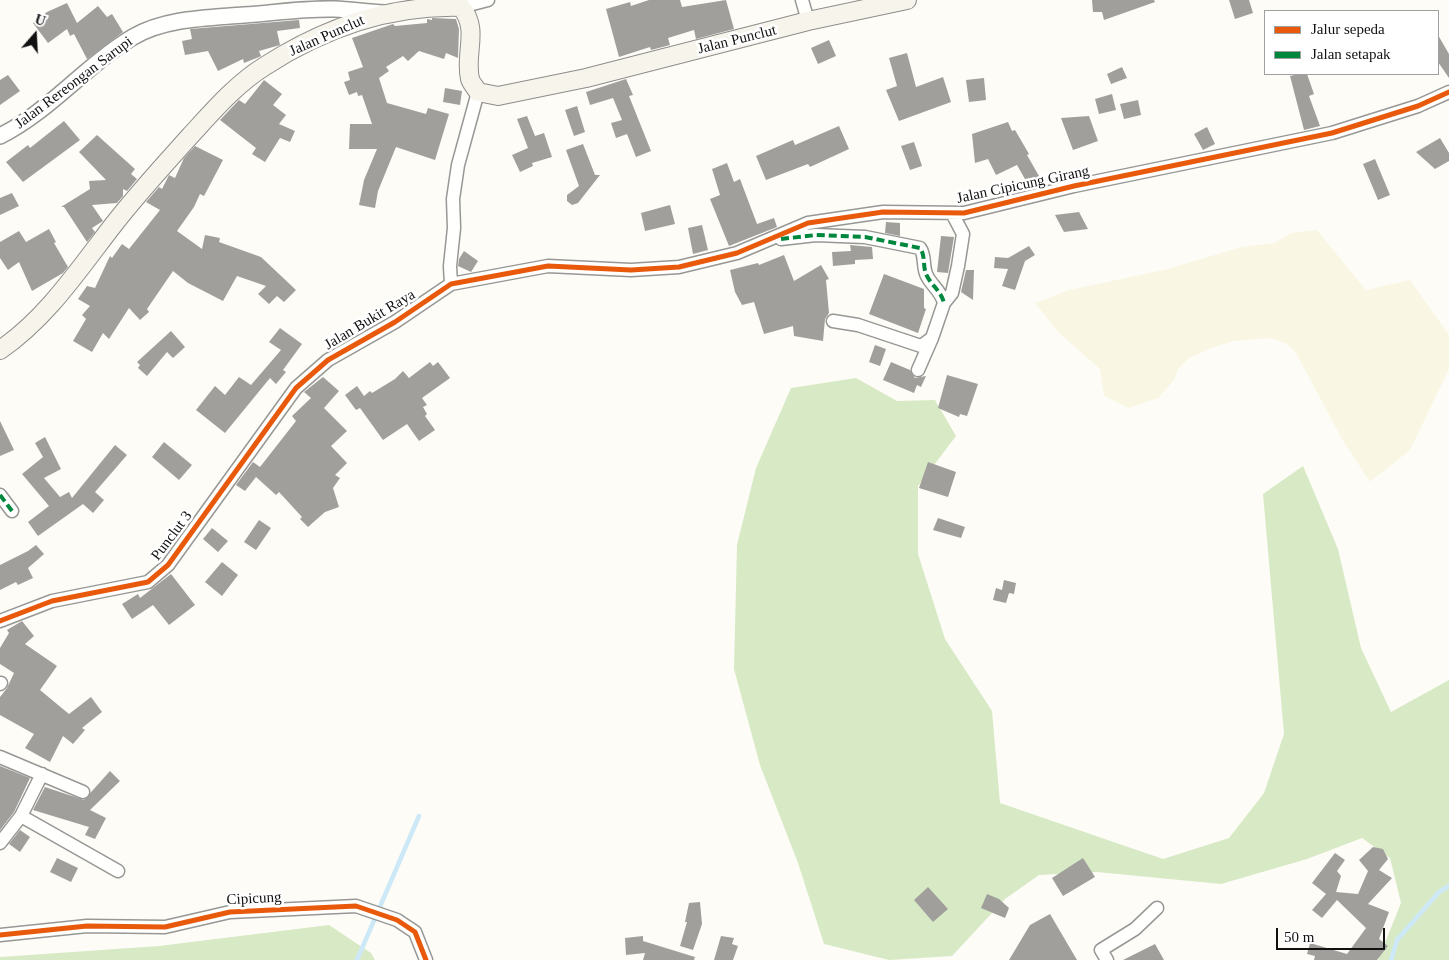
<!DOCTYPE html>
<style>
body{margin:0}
#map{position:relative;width:1449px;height:960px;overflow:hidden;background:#fdfcf7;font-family:Georgia,serif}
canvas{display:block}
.legend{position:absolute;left:1264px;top:10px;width:175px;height:65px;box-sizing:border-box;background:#fff;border:1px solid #a0a0a0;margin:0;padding:6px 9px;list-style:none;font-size:15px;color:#111}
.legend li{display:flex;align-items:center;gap:10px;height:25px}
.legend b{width:25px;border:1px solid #a0a0a0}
.north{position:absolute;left:10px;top:10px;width:50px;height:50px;-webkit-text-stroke:4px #fff;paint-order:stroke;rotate:19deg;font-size:14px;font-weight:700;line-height:20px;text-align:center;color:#111}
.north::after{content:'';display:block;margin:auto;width:18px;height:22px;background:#111;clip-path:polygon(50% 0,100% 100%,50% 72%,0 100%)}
.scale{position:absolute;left:1276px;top:928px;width:109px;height:22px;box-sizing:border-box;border:2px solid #111;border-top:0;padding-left:6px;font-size:15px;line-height:18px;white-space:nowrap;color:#111;-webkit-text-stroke:4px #fff;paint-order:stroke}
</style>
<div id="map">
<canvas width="1449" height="960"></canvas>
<ul class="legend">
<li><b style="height:6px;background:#e8590c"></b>Jalur sepeda</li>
<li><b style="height:6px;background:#00873e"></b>Jalan setapak</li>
</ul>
<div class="north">U</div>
<div class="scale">50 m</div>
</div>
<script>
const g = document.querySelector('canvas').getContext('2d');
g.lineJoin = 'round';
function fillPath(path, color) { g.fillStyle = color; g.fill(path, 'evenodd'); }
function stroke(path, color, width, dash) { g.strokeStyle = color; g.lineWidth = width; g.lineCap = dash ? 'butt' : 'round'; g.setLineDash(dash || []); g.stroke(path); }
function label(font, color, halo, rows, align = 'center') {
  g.font = font + ' Georgia,serif'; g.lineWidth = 5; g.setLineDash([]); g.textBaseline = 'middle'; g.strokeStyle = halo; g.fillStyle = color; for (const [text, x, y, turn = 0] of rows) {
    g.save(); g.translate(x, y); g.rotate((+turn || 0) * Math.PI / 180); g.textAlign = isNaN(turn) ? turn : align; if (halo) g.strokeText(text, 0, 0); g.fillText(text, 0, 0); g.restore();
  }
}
fillPath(new Path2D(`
 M1317,230L1366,290L1410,280L1449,335V369L1410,450L1370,482L1342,439L1296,353L1286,343L1270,338L1234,341L1214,347L1189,358L1178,369L1174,380L1158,398L1129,408L1104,396L1100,369L1058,332L1035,303L1069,290L1168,269L1241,247L1274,243L1291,233Z`), '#f9f7e4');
fillPath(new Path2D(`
 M856,378L897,401L935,400L956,436L918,486V554L945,639L992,711L1000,803L1163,859L1229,838L1264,793L1284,734L1263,494L1303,466L1338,549L1361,648L1391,712L1449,680V960H1378L1401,903L1390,858L1362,838L1307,859L1221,884L1097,872L1039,875L1005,899L952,956L889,960L824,944L798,863L760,765L734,669L737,545L756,468L791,388Z
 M329,925L371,953L375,960H0V957L159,946Z`), '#d8eac5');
stroke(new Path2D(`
 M357,960L419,816
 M1391,960L1397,940L1439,892L1449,886`), '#cde8f7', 4.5);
fillPath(new Path2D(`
 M649,0H680L682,7L726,0L734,29L696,39L694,30L668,38L670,45L651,50L650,47L619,57L606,9L630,2L631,6Z
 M1092,0H1154L1155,2L1104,20L1102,12H1093Z
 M1229,0H1249L1253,13L1235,19Z
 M67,3L77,23L98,6L107,17L112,14L123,32L87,59L74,34L70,36L67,29L48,43L33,23L47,12Z
 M432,18L456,19L459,29L458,58L446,53L444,59L419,51L408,61L403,56L386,67L389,71L379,78L387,103L426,114L428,108L449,114L435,160L396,147L378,191L375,208L359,205L364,180L377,149H349L350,124H372L362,95L358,96L357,92L349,95L344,82L350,80L348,72L363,67L352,38L393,24L395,26L427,23V19L432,20Z
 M299,20L300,28L277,31L280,45L259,51L261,56L259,57L244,63L243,59L218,71L208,51L185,55L182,41L192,39L190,29Z
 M1438,35L1449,54V78L1438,62Z
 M829,40L836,56L818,64L811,48Z
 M907,53L916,87L943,77L951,102L899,121L886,90L897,86L889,58Z
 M1122,67L1127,78L1111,84L1107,74Z
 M1299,74H1307L1314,94L1309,96L1320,126L1304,130L1290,76Z
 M8,75L20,91L0,105V80Z
 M984,78L986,100L969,102L966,80Z
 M626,79L633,95L629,96L651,151L636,157L627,134L616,138L611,123L622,120L613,98L590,105L586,92Z
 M264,80L282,94L273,105L286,115L279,124L295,131L290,142L280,138L265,162L252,154L256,148L220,120L239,100L245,104Z
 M445,88L462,91L460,105L443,102Z
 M1112,94L1116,110L1099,114L1095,99Z
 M1138,100L1141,115L1124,119L1120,104Z
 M577,106L585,132L574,136L565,110Z
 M527,116L535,136L544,133L552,157L532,163L533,166L520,172L512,155L528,148L517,119Z
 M1089,116L1098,141L1073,150L1061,118Z
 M64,121L80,140L23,182L6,162L28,145L30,148Z
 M1008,122L1012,131L1015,130L1029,154L1027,155L1043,183L1034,187L1030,188L1017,165L996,175L988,159L975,163L972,134Z
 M839,126L849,149L810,167L808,164L766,180L756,156L793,140L795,145Z
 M1207,127L1215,144L1203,150L1194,134Z
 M97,135L135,169L131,174L137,179L127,191L123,189V196L117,203L92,205L103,221L92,228L95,232L87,242L64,207H61L90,189L89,181L106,180L79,152Z
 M1440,138L1449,153V161L1435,169L1416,152Z
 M914,142L922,166L910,170L901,146Z
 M583,144L595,175H600L578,203L572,205L567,201V195L579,186L566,150Z
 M195,146L223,160L204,196L200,194L194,207L177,231L202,249L205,235L220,238L219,242L261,257L296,290L284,302L277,296L269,304L258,294L266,286L237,276L223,301L188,283L173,271L147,309L149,312L140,320L129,308L109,339L103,333L92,352L73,341L86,319L82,315L90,306L78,299L87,286L95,288L110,256L112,258L122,244L129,249L160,210L146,202L159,187L162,189L169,175L175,178L184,158Z
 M1375,159L1390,195L1378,200L1363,164Z
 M727,163L734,182L740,179L757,224L774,218L777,227L729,246L710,199L720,195L712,169Z
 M12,193L19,206L0,215V198Z
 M670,205L675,224L645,231L641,213Z
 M1079,212L1088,229L1064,232L1055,215Z
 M886,222L900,223V236L885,233Z
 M702,225L708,250L693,254L688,228Z
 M49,229L56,242L54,243L68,267L63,273L32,291L19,262L8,270L0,258V242L19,231L26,242Z
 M941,236L954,237L948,273L937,272Z
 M850,245L872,247L873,259L855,260V264L833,266L832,252L851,251Z
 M1029,246L1035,255L1025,261L1015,290L1002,286L1008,269L994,268L995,257L1008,258Z
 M464,251L478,261L471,272L458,266L459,259Z
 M784,255L794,281L821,265L829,279L826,280L829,313L825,319L823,341L794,336L793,326L764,334L754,302L742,305L735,292L730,270L758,263L759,265Z
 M966,270H974L973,300L961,292Z
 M884,274L924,289V308L926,309L918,333L869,314Z
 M280,328L302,344L283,370L286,372L276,384L270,378L225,433L196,410L215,386L225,395L239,377L251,385L281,350L269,342Z
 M171,331L185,347L173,358L167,352L147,376L138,368L140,365L137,362Z
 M875,345L886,349L880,366L869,362Z
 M430,362L433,366L438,362L450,378L422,398L427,405L423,407L427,414L425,416L435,430L419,441L407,424L383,440L360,408L356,410L345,395L357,386L364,396L370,391L372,393L395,379L403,371L409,378Z
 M891,362L910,370L915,378L926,376L921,387L917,385L914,393L883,380Z
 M947,375L978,384L967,416L960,414L959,417L938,408Z
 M323,377L339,391L324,408L347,431L331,446L347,463L335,475L340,478L333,488L339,507L325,512L308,527L300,519L302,517L279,492L276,495L256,477L245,491L236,485L253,462L260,467L296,421L292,416L311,398L304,392Z
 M0,421L14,450L0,456Z
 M45,437L61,469L44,478L60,497L69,492L72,498L115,445L127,455L95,492L104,500L93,513L83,504L38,536L28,522L49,506L22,474L43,457L35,443Z
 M164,442L192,465L179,480L152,457Z
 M928,462L956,472L948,497L919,488Z
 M938,518L965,527L961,538L933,530Z
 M259,520L271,528L256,550L244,542Z
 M212,528L228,541L218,552L203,539Z
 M36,545L44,554L28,568L33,578L18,585L16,582L0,590V565L28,551Z
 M222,562L238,575L222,596L205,582Z
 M171,574L195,605L169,625L153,605L132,619L122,604L138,594L140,598Z
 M1004,580L1016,583L1014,594L1009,593L1006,603L993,600L996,588L1002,590Z
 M22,621L34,636L25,644L57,666L40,690L69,714L91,697L102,712L82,728L85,730L73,744L63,736L50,762L25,748L34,734L0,715V697L7,688L14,673L0,664V648L9,633L7,630Z
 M0,766L30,778L14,812L0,830Z
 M110,771L120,781L90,810L106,818L95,839L85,835L89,827L33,810L45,787L84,800Z
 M20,830L30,837L20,852L9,844Z
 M1373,847L1383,849L1388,859L1379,870L1392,878L1368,904L1389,912L1379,939L1388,946L1377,960H1314L1315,956L1307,954L1310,943L1347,954L1366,928L1337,900L1322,918L1312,910L1326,894L1312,883L1335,853L1345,860L1337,871L1341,876L1336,892L1358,894L1368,871L1359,860Z
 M57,858L78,868L71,882L50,872Z
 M1083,858L1095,877L1063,896L1052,878Z
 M928,887L948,909L933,922L914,900Z
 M987,894L999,899L1009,908L1005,918L981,908Z
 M700,902L702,924L693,950L680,946L687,922H685L689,903Z
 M1050,914L1077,960H1009L1030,925Z
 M643,936V941L695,957L694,960H643L645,953L626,955L625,938Z
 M721,936L734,938L732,944L738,946L733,960H714Z
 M1155,944L1164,960H1123Z`), '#a19f9c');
const minor = new Path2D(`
 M802,0L808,21
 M461,7L488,0
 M781,239L816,235L865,237L920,248C926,256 922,267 927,276C932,286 941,291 944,303
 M451,284L450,266L454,228L453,199L458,165L478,92
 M833,321L858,325L921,346L932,338
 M918,370L932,338L944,303L952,293L958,266L963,234L952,213
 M0,495L12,511
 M0,621L52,601L148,582L168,565L296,388L328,360L395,322L451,284L548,266L631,270L679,267L737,253L808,223L883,212L964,213L1074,186L1332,133L1418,106L1449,92
 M0,684L1,683
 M0,757L83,792
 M21,816L118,871
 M0,843L21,816L42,774
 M0,935L87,926L165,927L230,912L356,906L397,920L415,932L426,960
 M1107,960L1101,950L1135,929L1157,908`);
const tertiary = new Path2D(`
 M0,136C50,111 86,65 133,37C165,18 208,18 244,15C274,13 305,8 335,9C351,10 368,12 384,13`);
const secondary = new Path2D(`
 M0,350C47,318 79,269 114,224C138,193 164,165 190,136C213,111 236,84 265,66C324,28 391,5 461,7C480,30 464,53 470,79C471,83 476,88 478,92L498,96L586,78L808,21L907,0`);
stroke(minor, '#979795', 15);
stroke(tertiary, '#979795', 18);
stroke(secondary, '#8e8d8b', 20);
stroke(minor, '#fffffe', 12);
stroke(tertiary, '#fffffe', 15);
stroke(secondary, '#f6f4eb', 18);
stroke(new Path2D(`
 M781,239L816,235L865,237L920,248C926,256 922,267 927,276C932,286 941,291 944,303
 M0,495L12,511`), '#00873e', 4, [8, 4]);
stroke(new Path2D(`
 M0,621L52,601L148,582L168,565L296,388L328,360L395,322L451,284L548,266L631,270L679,267L737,253L808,223L883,212L964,213L1074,186L1332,133L1418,106L1449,92
 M0,935L87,926L165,927L230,912L356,906L397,920L415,932L426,960`), '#e8590c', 5);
label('15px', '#111', '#fff', [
 ["Jalan Punclut",327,36,-24],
 ["Jalan Punclut",737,40,-14],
 ["Jalan Rereongan Sarupi",74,83,-37],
 ["Jalan Cipicung Girang",1023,185,-12],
 ["Jalan Bukit Raya",370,320,-31],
 ["Punclut 3",172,536,-53],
 ["Cipicung",254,899,-3]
]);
</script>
